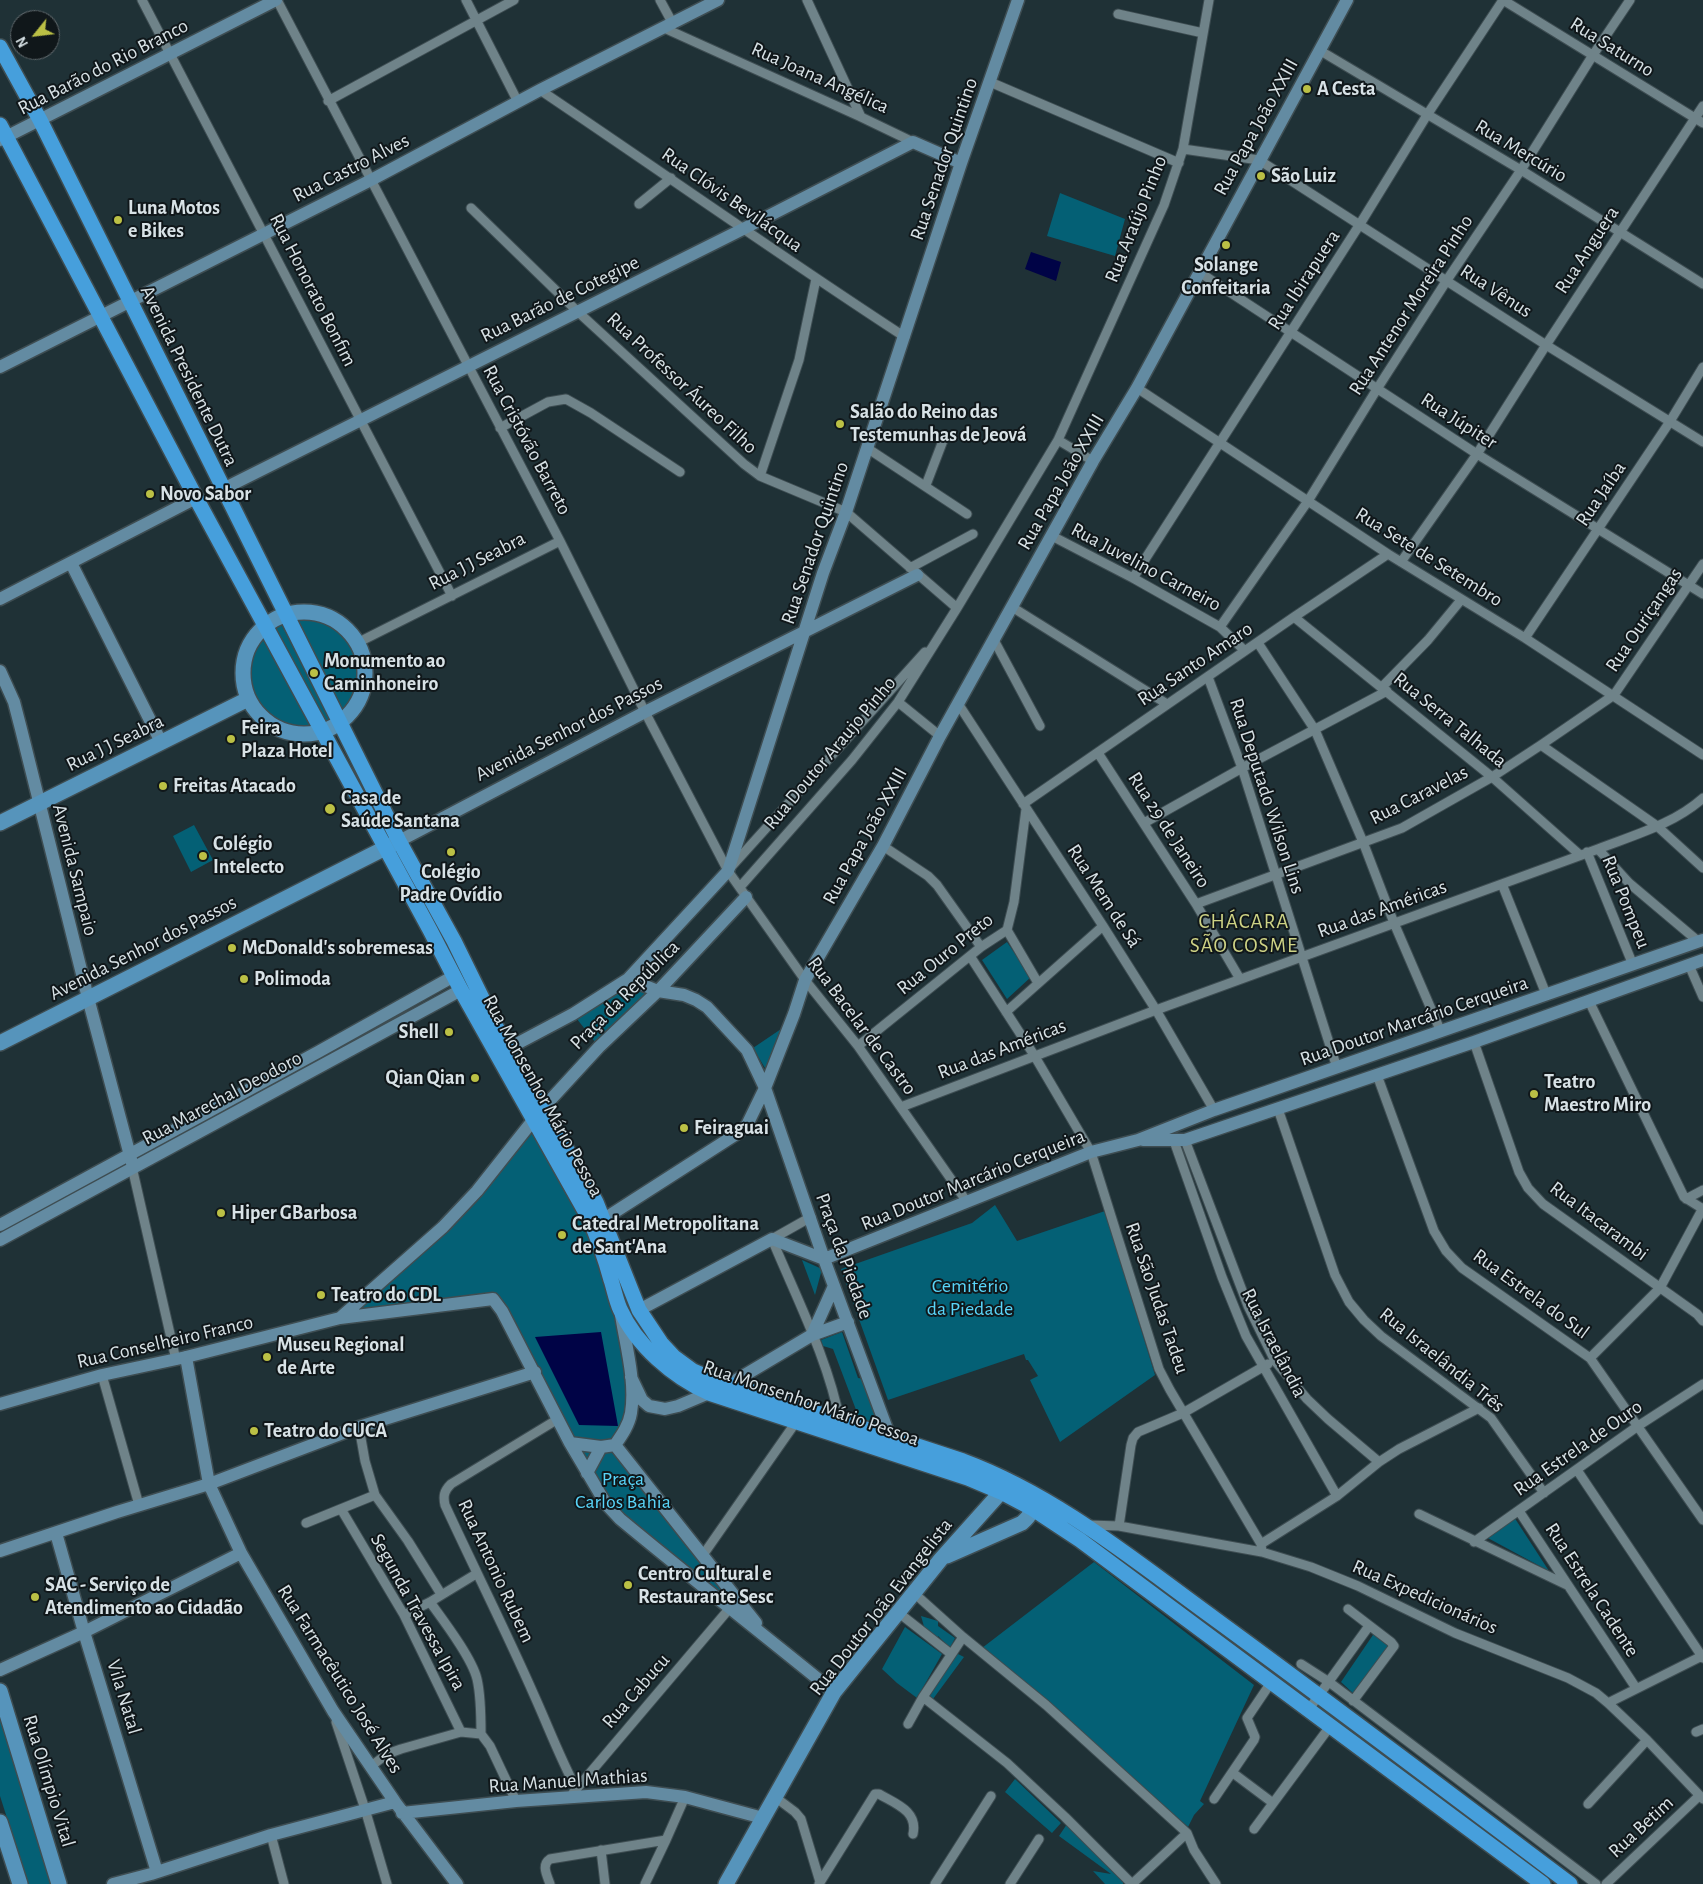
<!DOCTYPE html>
<meta charset="utf-8">
<style>
body{margin:0}
#map{position:relative;width:1703px;height:1884px;overflow:hidden;background:#1f3136;font-family:"Alegreya Sans",sans-serif}
canvas{display:block}
.north{position:absolute;left:10px;top:10px;width:50px;height:50px;box-sizing:border-box;background:#10171a;border:1px solid #60686c;border-radius:50%;rotate:241deg;font-size:14px;font-weight:700;line-height:20px;text-align:center;color:#d8e2e6}
.north::after{content:'';display:block;margin:auto;width:18px;height:22px;background:#bbc045;clip-path:polygon(50% 0,100% 100%,50% 72%,0 100%)}
</style>
<div id="map">
<canvas width="1703" height="1884"></canvas>
<div class="north">N</div>
</div>
<script>
const g = document.querySelector('canvas').getContext('2d');
g.lineJoin = 'round';
function fillPath(path, color) { g.fillStyle = color; g.fill(path, 'evenodd'); }
function stroke(path, color, width, dash) { g.strokeStyle = color; g.lineWidth = width; g.lineCap = dash ? 'butt' : 'round'; g.setLineDash(dash || []); g.stroke(path); }
function label(font, color, halo, rows, align = 'center') {
  g.font = font + ' "Alegreya Sans",sans-serif'; g.lineWidth = 4; g.setLineDash([]); g.textBaseline = 'middle'; g.strokeStyle = halo; g.fillStyle = color; for (const [text, x, y, turn = 0] of rows) {
    g.save(); g.translate(x, y); g.rotate((+turn || 0) * Math.PI / 180); g.textAlign = isNaN(turn) ? turn : align; if (halo) g.strokeText(text, 0, 0); g.fillText(text, 0, 0); g.restore();
  }
}
fillPath(new Path2D(`
 M1060,193L1125,219L1115,256L1047,236Z
 M243 673a61 61 0 1 1 122 0a61 61 0 1 1-122 0Z
 M194,825L213,860L191,872L173,836Z
 M1007,942L1031,977L1007,999L982,960Z
 M628,979L658,991L599,1047L573,1014Z
 M784,1027L768,1073L753,1048Z
 M534,1131L586,1219L618,1309L630,1400L613,1445L766,1637L620,1519L572,1441L496,1301L340,1318L479,1192Z
 M995,1205L1017,1241L1105,1211L1155,1375L1060,1442L1030,1380L1038,1376L1028,1360H1026L1024,1354L888,1400L841,1269L972,1223Z
 M802,1260L822,1269L815,1295Z
 M842,1332L858,1378L864,1379L884,1428L861,1423L833,1349L823,1346L821,1340Z
 M1514,1517L1549,1571L1486,1537Z
 M1094,1562L1254,1685L1200,1801L1204,1804L1194,1815L1188,1827L982,1648Z
 M921,1616L938,1621V1626L955,1638L950,1648L938,1636V1639L925,1630Z
 M905,1627L942,1654L917,1698L897,1683L882,1669Z
 M1375,1632L1391,1644L1354,1694L1341,1682Z
 M954,1652L964,1657L933,1699L926,1696Z
 M0,1718L51,1884H28L0,1796Z
 M1015,1779L1061,1823L1052,1833L1005,1792Z
 M1069,1821L1117,1876L1123,1877V1884H1105L1093,1871L1111,1874L1059,1836Z`), '#046075');
fillPath(new Path2D(`
 M1031,252L1061,262L1056,281L1025,269Z
 M601,1332L618,1426L579,1425L535,1337Z`), '#000346');
const street = new Path2D(`
 M142,0L452,596
 M277,0L560,541L645,712L728,871L805,980L858,1046L967,1202
 M466,0L518,102
 M660,0L673,24
 M807,0L861,117
 M1118,14L1203,33
 M664,28L861,117L913,142
 M1319,50L1521,170L1703,284
 M990,82L1179,163
 M540,90C662,172 782,257 905,337
 M328,101L514,0
 M1183,149L1259,160L1546,345L1703,442
 M639,204L671,178
 M471,208L577,311L744,464L760,476L846,512L957,608
 M1199,272L1477,454L1703,594
 M1137,388L1388,554L1525,638L1703,755
 M500,428L548,402L566,399L591,413L680,472
 M1058,440L1093,461
 M867,448L967,514
 M760,476L799,360L816,279
 M926,485L944,438
 M1052,536L1133,578L1220,627L1245,651
 M1401,562L1477,454L1546,345L1703,106
 M910,568L973,534
 M1133,578L1360,224L1427,115L1503,0L1703,123
 M1012,607L1167,704
 M1294,617L1492,777L1580,855
 M1220,627L1308,501L1377,389L1447,280L1521,170L1593,55L1630,0
 M1525,638L1669,423L1703,367
 M994,640L1040,726
 M357,643L560,541
 M1258,643L1315,730L1363,842L1394,923L1441,1032
 M1208,677L1242,768L1337,1068
 M1382,687L1428,640L1461,600
 M898,702L940,736
 M959,705L1103,926L1156,1010L1214,1110
 M1541,745L1657,826L1703,868
 M1098,753L1196,904L1240,979
 M1023,804L1294,617L1388,554
 M1144,823L1242,768L1387,691
 M883,846L928,876L937,885L981,947
 M1598,849L1629,883L1699,942
 M1587,852L1633,965
 M731,867L925,652
 M1502,884L1546,994
 M740,887L852,760L898,702L957,608L1058,440L1164,205L1183,149L1209,0
 M1196,904L1402,828L1492,777L1541,745L1614,695L1703,564
 M1007,930L1038,983
 M970,956L1034,1055L1091,1152L1159,1369L1170,1390L1261,1544L1262,1552
 M1689,965L1703,997
 M1589,1001L1684,1197L1703,1209
 M1006,1012L1103,926
 M1474,1042L1519,1172L1528,1188L1543,1204L1697,1314L1703,1321
 M858,1046L981,947L1007,930L1014,902L1026,809
 M1377,1075L1434,1231L1446,1251L1462,1268L1590,1358L1703,1520
 M901,1107L1156,1010L1598,849C1634,835 1674,824 1703,798
 M1278,1109L1335,1275L1349,1302L1364,1320L1381,1336L1491,1418L1544,1493
 M1185,1140L1248,1306L1275,1361L1307,1399L1328,1419L1379,1462
 M1174,1141L1222,1277L1246,1336L1337,1496
 M132,1167L176,1360
 M1686,1199L1703,1190
 M811,1217L772,1239C796,1297 829,1361 840,1422
 M1590,1358L1660,1288L1703,1208
 M102,1375L139,1505
 M558,1419L451,1484C444,1491 443,1496 445,1505C474,1568 506,1631 534,1695C548,1726 560,1758 576,1788
 M359,1427L365,1461L375,1495L408,1541L441,1594
 M1577,1470L1703,1658
 M341,1509L404,1615L461,1732
 M1519,1511L1636,1688
 M1419,1514L1567,1585
 M306,1523L375,1495
 M1089,1525L1119,1526L1262,1552L1311,1567L1358,1586L1455,1633L1568,1678L1596,1693L1608,1703L1647,1740L1703,1799
 M1119,1526L1131,1445L1133,1438L1138,1432L1183,1413L1268,1364
 M1474,1542L1638,1426L1703,1384
 M1261,1544L1337,1496L1379,1462L1399,1449L1479,1408
 M703,1555L796,1422
 M914,1593L963,1637L1046,1705L1187,1833L1194,1850L1216,1884
 M430,1602C443,1620 472,1658 477,1679C481,1696 481,1716 481,1734
 M1348,1609L1391,1642L1394,1646L1353,1701
 M899,1613L951,1654
 M404,1615L430,1602L476,1574
 M1301,1664L1329,1682L1596,1884
 M923,1697L1007,1763L1065,1817L1132,1884
 M1608,1703L1702,1656
 M1309,1709L1369,1626
 M336,1722L365,1809L387,1884
 M908,1724L923,1697L963,1637
 M1696,1732L1703,1729
 M370,1767L387,1754L401,1749L461,1732L481,1734L490,1746L516,1801
 M1233,1773L1273,1803
 M573,1793L729,1609
 M775,1797L795,1812L801,1819L820,1882
 M1214,1799L1254,1740L1255,1737L1247,1718L1272,1681
 M1588,1804L1647,1740
 M1254,1829L1331,1725
 M271,1835L284,1884
 M601,1850L605,1884
 M550,1884C547,1875 541,1865 550,1859L666,1840L685,1797
 M645,1884L666,1840
 M819,1884L875,1794H879C896,1804 918,1811 913,1834
 M935,1884L991,1796
 M1010,1884L1039,1839
 M1132,1884L1187,1833
 M1606,1884L1699,1796`);
const secondary = new Path2D(`
 M0,140L276,0
 M0,367L371,180L540,90L718,0
 M223,489L745,228L913,142L961,163
 M71,563L161,742
 M0,599L196,498
 M0,671L14,702L21,729L88,998L132,1163
 M399,841L645,712L917,575
 M628,979L658,991L684,995L696,1000L707,1007L747,1050L765,1088L824,1259L890,1437
 M507,1049L573,1014L628,979L728,871L823,573L846,512L961,163L1018,0
 M1143,1140H1185L1474,1042L1703,960
 M604,1219L738,1133L747,1125L765,1088L794,1014L805,980L883,846L940,736L1093,461L1137,388L1347,0
 M0,1225L318,1052L454,976
 M0,1240L461,990
 M639,1310L772,1239L824,1259L1091,1152L1138,1140L1214,1110L1703,940
 M340,1318L443,1227L477,1191L542,1109L599,1047L658,991L746,897
 M812,1335L848,1322
 M186,1357L209,1484L241,1553L333,1711L395,1802L457,1884
 M631,1377L642,1400L649,1406L665,1409L678,1406L728,1385L812,1335L834,1286
 M0,1404L102,1375L186,1357L340,1318L493,1299L502,1311L570,1443L606,1504L620,1519C691,1578 763,1634 834,1692
 M570,1443L601,1447L615,1445C622,1435 629,1425 631,1413C636,1382 626,1346 621,1315
 M615,1445L756,1623
 M587,1473L601,1447
 M56,1533L84,1632L157,1872
 M0,1551L117,1512L209,1484L359,1427L535,1372
 M0,1670L84,1632L241,1553
 M402,1813L516,1801L646,1792L685,1797L763,1818
 M113,1884L151,1874L271,1835L395,1802`);
const primary = new Path2D(`
 M243 673a61 61 0 1 1 122 0a61 61 0 1 1-122 0Z
 M0,823L248,699
 M0,1043L395,843
 M947,1556L1022,1523C1031,1515 1034,1509 1035,1497
 M0,1691L59,1884
 M0,1822L20,1884
 M726,1884L834,1692L941,1559L1001,1492L1008,1481`);
const highway = new Path2D(`
 M0,47L40,120L399,841L454,941L507,1049L573,1160L596,1202L639,1310L661,1343L674,1357L693,1371L707,1377L963,1461C1057,1496 1135,1561 1215,1619C1334,1706 1452,1795 1570,1884
 M0,125L196,498L430,930L461,990L589,1218C598,1238 605,1258 611,1280C614,1289 616,1300 620,1309C636,1345 673,1377 709,1393L968,1478L1001,1492L1033,1509L1080,1540L1543,1884`);
stroke(street, '#3e4d52', 11);
stroke(secondary, '#3e4d52', 15);
stroke(primary, '#3e4d52', 18);
stroke(highway, '#3e4d52', 18);
stroke(street, '#6f8389', 9);
stroke(secondary, '#638ba2', 12);
stroke(primary, '#5694bb', 15);
stroke(highway, '#469fdc', 15);
for (const [x, y, r, color] of [
 [1307,89,5,"#bbc045"],
 [1261,176,5,"#bbc045"],
 [118,220,5,"#bbc045"],
 [1226,245,5,"#bbc045"],
 [840,424,5,"#bbc045"],
 [150,494,5,"#bbc045"],
 [314,673,5,"#bbc045"],
 [231,739,5,"#bbc045"],
 [163,786,5,"#bbc045"],
 [330,809,6,"#bbc045"],
 [451,852,5,"#bbc045"],
 [203,856,5,"#bbc045"],
 [232,948,5,"#bbc045"],
 [244,979,5,"#bbc045"],
 [449,1032,5,"#bbc045"],
 [475,1078,5,"#bbc045"],
 [1534,1094,5,"#bbc045"],
 [684,1128,5,"#bbc045"],
 [221,1213,5,"#bbc045"],
 [562,1235,5,"#bbc045"],
 [321,1295,5,"#bbc045"],
 [267,1357,5,"#bbc045"],
 [254,1431,5,"#bbc045"],
 [628,1585,5,"#bbc045"],
 [35,1597,5,"#bbc045"]
]) { const dot = new Path2D(); dot.arc(x, y, r, 0, 2 * Math.PI); g.fillStyle = color; g.fill(dot); stroke(dot, '#10171a', 2); }
label('20px', '#d8e2e6', '#10171a', [
 ["Rua Saturno",1612,47,32],
 ["Rua Barão do Rio Branco",103,67,-27],
 ["Rua Joana Angélica",820,78,24],
 ["Rua Papa João XXIII",1256,127,-61],
 ["Rua Mercúrio",1521,151,31],
 ["Rua Senador Quintino",944,159,-71],
 ["Rua Castro Alves",351,168,-27],
 ["Rua Clóvis Bevilácqua",732,200,35],
 ["Rua Araújo Pinho",1136,219,-68],
 ["Rua Anguera",1587,250,-57],
 ["Rua Ibirapuera",1304,280,-57],
 ["Rua Honorato Bonfim",313,290,63],
 ["Rua Vênus",1496,291,33],
 ["Rua Barão de Cotegipe",560,299,-26],
 ["Rua Antenor Moreira Pinho",1411,305,-57],
 ["Avenida Presidente Dutra",189,376,64],
 ["Rua Professor Áureo Filho",682,383,43],
 ["Rua Júpiter",1459,421,33],
 ["Rua Cristóvão Barreto",527,440,62],
 ["Rua Papa João XXIII",1061,482,-60],
 ["Rua Jaíba",1601,494,-56],
 ["Rua Senador Quintino",815,543,-71],
 ["Rua Sete de Setembro",1429,557,32],
 ["Rua J J Seabra",477,561,-27],
 ["Rua Juvelino Carneiro",1146,567,28],
 ["Rua Ouriçangas",1644,620,-56],
 ["Rua Santo Amaro",1195,664,-34],
 ["Rua Serra Talhada",1450,720,39],
 ["Avenida Senhor dos Passos",569,729,-27],
 ["Rua J J Seabra",115,743,-26],
 ["Rua Doutor Araujo Pinho",830,753,-50],
 ["Rua Caravelas",1419,795,-27],
 ["Rua Deputado Wilson Lins",1267,796,72],
 ["Rua 29 de Janeiro",1169,830,57],
 ["Rua Papa João XXIII",865,836,-61],
 ["Avenida Sampaio",75,870,76],
 ["Rua Mem de Sá",1104,896,57],
 ["Rua Pompeu",1626,902,68],
 ["Rua das Américas",1382,909,-20],
 ["Avenida Senhor dos Passos",143,948,-27],
 ["Rua Ouro Preto",945,954,-39],
 ["Praça da República",625,995,-45],
 ["Rua Doutor Marcário Cerqueira",1414,1021,-19],
 ["Rua Bacelar de Castro",862,1026,53],
 ["Rua das Américas",1002,1049,-21],
 ["Rua Monsenhor Mário Pessoa",543,1096,61],
 ["Rua Marechal Deodoro",222,1098,-28],
 ["Rua Doutor Marcário Cerqueira",973,1180,-22],
 ["Rua Itacarambi",1599,1221,37],
 ["Praça da Piedade",844,1256,70],
 ["Rua Estrela do Sul",1531,1294,36],
 ["Rua São Judas Tadeu",1157,1298,71],
 ["Rua Conselheiro Franco",165,1342,-13],
 ["Rua Israelândia",1274,1343,63],
 ["Rua Israelândia Três",1442,1360,39],
 ["Rua Monsenhor Mário Pessoa",811,1403,19],
 ["Rua Estrela de Ouro",1578,1448,-35],
 ["Rua Antonio Rubem",496,1571,65],
 ["Rua Estrela Cadente",1592,1590,57],
 ["Rua Expedicionários",1425,1597,24],
 ["Rua Doutor João Evangelista",881,1607,-52],
 ["Segunda Travessa Ipira",418,1612,61],
 ["Rua Farmacêutico José Alves",340,1679,58],
 ["Rua Cabucu",636,1691,-49],
 ["Vila Natal",124,1697,73],
 ["Rua Olímpio Vital",49,1781,73],
 ["Rua Manuel Mathias",568,1781,-4],
 ["Rua Betim",1641,1827,-43]
]);
label('bold 20px', '#d8e2e6', '#10171a', [
 ["A Cesta",1317,89],
 ["São Luiz",1271,176],
 ["Luna Motos",128,208],
 ["e Bikes",128,231],
 ["Solange",1226,265,"center"],
 ["Confeitaria",1226,288,"center"],
 ["Salão do Reino das",850,412],
 ["Testemunhas de Jeová",850,435],
 ["Novo Sabor",160,494],
 ["Monumento ao",324,661],
 ["Caminhoneiro",324,684],
 ["Feira",241,728],
 ["Plaza Hotel",241,751],
 ["Freitas Atacado",173,786],
 ["Casa de",341,798],
 ["Saúde Santana",341,821],
 ["Colégio",213,844],
 ["Intelecto",213,867],
 ["Colégio",451,872,"center"],
 ["Padre Ovídio",451,895,"center"],
 ["McDonald's sobremesas",242,948],
 ["Polimoda",254,979],
 ["Shell",439,1032,"right"],
 ["Qian Qian",465,1078,"right"],
 ["Teatro",1544,1082],
 ["Maestro Miro",1544,1105],
 ["Feiraguai",694,1128],
 ["Hiper GBarbosa",231,1213],
 ["Catedral Metropolitana",572,1224],
 ["de Sant'Ana",572,1247],
 ["Teatro do CDL",331,1295],
 ["Museu Regional",277,1345],
 ["de Arte",277,1368],
 ["Teatro do CUCA",264,1431],
 ["Centro Cultural e",638,1574],
 ["Restaurante Sesc",638,1597],
 ["SAC - Serviço de",45,1585],
 ["Atendimento ao Cidadão",45,1608]
], 'left');
label('20px', '#59d5f9', '#10171a', [
 ["Cemitério",970,1286],
 ["da Piedade",970,1309],
 ["Praça",623,1479],
 ["Carlos Bahia",623,1502]
]);
g.letterSpacing = '1px';
label('21px', '#ced385', '#10171a', [
 ["CHÁCARA",1244,922],
 ["SÃO COSME",1244,946]
]);
g.letterSpacing = '0px';
</script>
